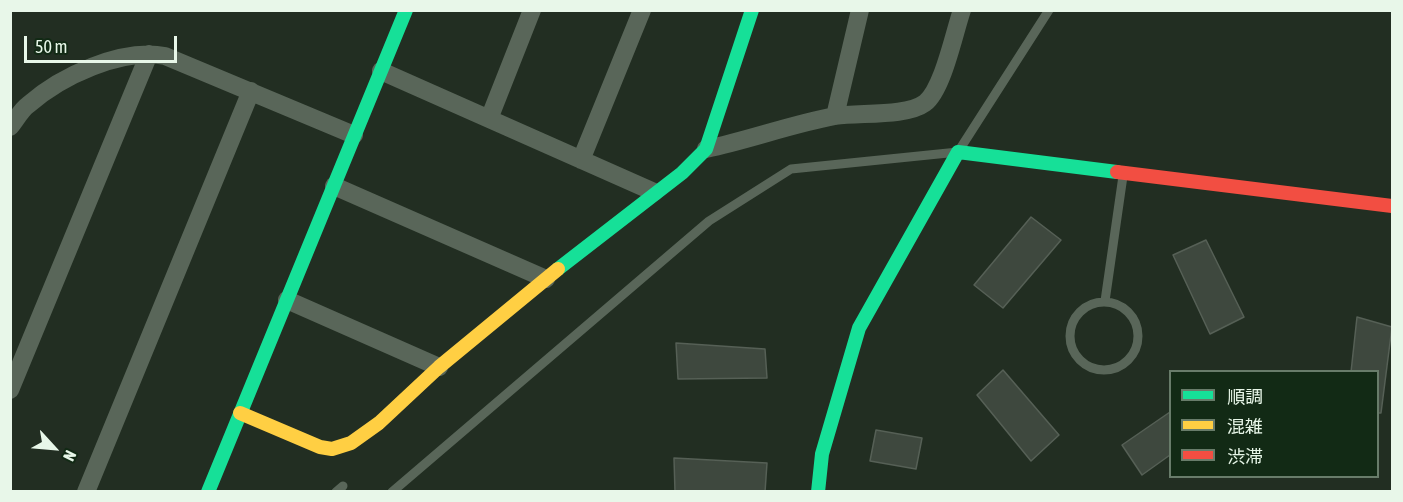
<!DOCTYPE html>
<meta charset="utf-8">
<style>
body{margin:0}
#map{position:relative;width:1403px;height:502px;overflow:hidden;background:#222e22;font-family:"Asap Condensed","Noto Sans JP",sans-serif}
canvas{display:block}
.frame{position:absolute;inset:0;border:12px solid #e8f7e9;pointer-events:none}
.legend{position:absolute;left:1169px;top:370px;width:210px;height:108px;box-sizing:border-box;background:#122a15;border:2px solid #687c6a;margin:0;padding:8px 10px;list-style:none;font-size:18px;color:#e8f7e9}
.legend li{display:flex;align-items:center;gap:12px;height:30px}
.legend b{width:30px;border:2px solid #687c6a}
.north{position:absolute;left:24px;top:418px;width:60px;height:60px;-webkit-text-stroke:4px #122a15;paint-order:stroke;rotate:116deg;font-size:16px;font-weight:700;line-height:24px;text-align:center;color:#e8f7e9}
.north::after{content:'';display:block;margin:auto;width:21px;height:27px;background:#e8f7e9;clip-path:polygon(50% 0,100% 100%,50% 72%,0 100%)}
.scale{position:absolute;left:24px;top:36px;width:153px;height:27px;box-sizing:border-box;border:3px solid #e8f7e9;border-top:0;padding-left:8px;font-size:18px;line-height:21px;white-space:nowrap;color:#e8f7e9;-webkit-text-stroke:4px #122a15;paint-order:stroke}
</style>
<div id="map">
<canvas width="1403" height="502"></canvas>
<div class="frame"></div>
<ul class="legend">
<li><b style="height:8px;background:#16e098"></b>順調</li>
<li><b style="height:8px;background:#ffcf43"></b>混雑</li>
<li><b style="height:8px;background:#f24e42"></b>渋滞</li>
</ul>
<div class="north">N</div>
<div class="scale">50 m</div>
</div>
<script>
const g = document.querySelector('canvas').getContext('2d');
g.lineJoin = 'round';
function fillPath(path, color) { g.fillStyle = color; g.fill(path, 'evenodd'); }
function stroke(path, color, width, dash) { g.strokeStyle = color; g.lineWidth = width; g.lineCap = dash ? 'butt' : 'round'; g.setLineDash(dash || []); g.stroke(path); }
const building = new Path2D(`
 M1031,217L1061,240L1003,308L974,285Z
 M1206,240L1244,317L1210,334L1173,255Z
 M1357,317L1392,327L1381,413H1378V372H1351Z
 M676,343L765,349L767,378L678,379Z
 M1003,370L1059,435L1031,461L977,395Z
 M1170,412V455L1142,475L1122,445Z
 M876,430L922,438L916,469L870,461Z
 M674,458L767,463L765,492H675Z`);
fillPath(building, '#3e483e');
stroke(building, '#566056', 1.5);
stroke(new Path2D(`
 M1105,301L1123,176
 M1070 336a34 34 0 1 1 68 0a34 34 0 1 1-68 0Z
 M336,492L343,486
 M392,492L709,221L791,169L958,152L1049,10`), '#596659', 9);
stroke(new Path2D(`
 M381,71L654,192
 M835,116L860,10
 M489,119L532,10
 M10,127C16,120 21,110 28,105C61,76 121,48 165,56L354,135
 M706,149C749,140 792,124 835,116C859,112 906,117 925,103C943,89 954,33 962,10
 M581,160L642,10
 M334,186L546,279
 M287,300L439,367
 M10,390L149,54
 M86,492L251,91`), '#596659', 18);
stroke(new Path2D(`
 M558,269L682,173L706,149L752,10
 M208,492L406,10
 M818,492L822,454L859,328L958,152L1117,172`), '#16e098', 14);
stroke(new Path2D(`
 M240,413L320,447L332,449L351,443L379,423L439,367L558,269`), '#ffcf43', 14);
stroke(new Path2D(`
 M1117,172L1392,206`), '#f24e42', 14);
</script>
